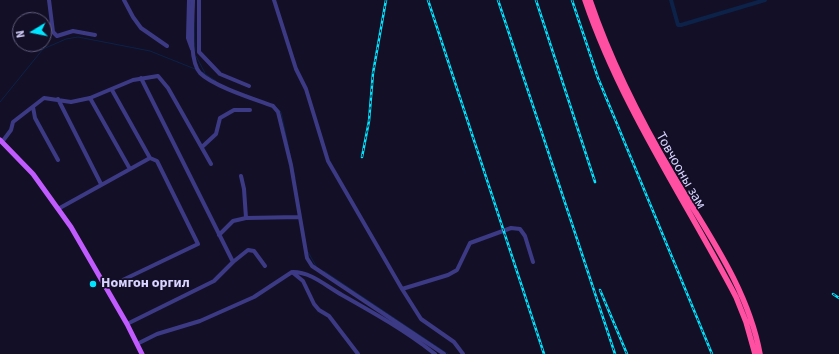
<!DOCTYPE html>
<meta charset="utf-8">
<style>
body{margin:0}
#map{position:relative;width:839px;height:354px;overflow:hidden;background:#130f26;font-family:"Source Sans 3",sans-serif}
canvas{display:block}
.north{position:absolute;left:12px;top:12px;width:40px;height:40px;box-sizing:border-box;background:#130f26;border:1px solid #625e7d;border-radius:50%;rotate:260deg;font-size:11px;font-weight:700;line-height:16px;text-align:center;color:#d9d4ff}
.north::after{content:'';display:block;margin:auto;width:14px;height:18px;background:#00e5ff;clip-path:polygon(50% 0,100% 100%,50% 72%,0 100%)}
</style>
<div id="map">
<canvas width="839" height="354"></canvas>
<div class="north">N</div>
</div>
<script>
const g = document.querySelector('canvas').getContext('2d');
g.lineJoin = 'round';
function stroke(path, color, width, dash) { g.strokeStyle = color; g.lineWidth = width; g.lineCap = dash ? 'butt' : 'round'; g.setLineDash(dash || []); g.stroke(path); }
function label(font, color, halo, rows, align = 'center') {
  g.font = font + ' "Source Sans 3",sans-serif'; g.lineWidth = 3.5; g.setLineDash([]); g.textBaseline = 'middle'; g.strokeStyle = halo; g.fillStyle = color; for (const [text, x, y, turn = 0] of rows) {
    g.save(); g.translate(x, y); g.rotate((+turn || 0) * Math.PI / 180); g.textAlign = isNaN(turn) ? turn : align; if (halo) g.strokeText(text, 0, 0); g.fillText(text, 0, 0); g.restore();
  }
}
stroke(new Path2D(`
 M194,17L195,51
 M196,56L205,73
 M202,72L216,81
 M0,102L43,49L66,39L78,37L150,51L195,69
 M274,105L281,112L295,178
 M308,252L316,266
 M324,271L448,354`), '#0c2248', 1);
stroke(new Path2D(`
 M671,0L678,25H681L765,0`), '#0c2248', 4);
stroke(new Path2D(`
 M49,0L53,32L57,36L73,31L95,35
 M124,0L133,17L141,28L167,46
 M189,0L188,38L192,49
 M193,0C193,17 188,60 200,73C213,86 254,99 273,106L278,112L291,165L307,258L312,266L444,354
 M199,0V52L220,74L249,86
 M274,0L296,69L306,89L328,161L402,289L421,319L454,342L463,354
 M141,78L233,262
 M90,98L130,169
 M58,99L101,184
 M33,107L35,118L58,160
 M2,142L11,130L13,122L44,98L71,102L90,98L133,80L158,76L168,88L211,164
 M202,147L216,134L220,118L234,110H250
 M58,209L150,158
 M246,218L299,217
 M219,235L233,221L246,218L244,189L241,176
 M293,272C311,272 326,286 342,295C374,313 406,331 435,354
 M106,288L198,244L157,161L150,158L112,90
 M402,289L448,275L457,270L470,243L511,228L520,229L525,236L533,262
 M127,324L214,281L233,262L248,250L254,251L265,266
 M137,344L157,334L200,321L254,297L292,272L303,281L314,304L319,310L329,316L358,354`), '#3d3a85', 4);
stroke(new Path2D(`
 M0,140L33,174L71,227L127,324L142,354`), '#c25bff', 5);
stroke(new Path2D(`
 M585,0C621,106 684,198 736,297L746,322L755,354
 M590,0C611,62 640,119 673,175C706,231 748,288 760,354`), '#ff4fa3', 5.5);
const rail = new Path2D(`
 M428,0L544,354
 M498,0L615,354
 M536,0L595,182
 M572,0L598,78L712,354
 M362,157L369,121L373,73L386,0
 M600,290L627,354
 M833,294L839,298`);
stroke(rail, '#00e5ff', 2.5);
stroke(rail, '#130f26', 1, [3]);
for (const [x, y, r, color] of [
 [93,284,4,"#00e5ff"]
]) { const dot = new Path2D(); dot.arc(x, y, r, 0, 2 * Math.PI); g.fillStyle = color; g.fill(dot); stroke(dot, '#130f26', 1.5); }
label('14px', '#d9d4ff', '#130f26', [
 ["Товчооны зам",680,171,60]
]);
label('bold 14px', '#d9d4ff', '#130f26', [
 ["Номгон оргил",101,284]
], 'left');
</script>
